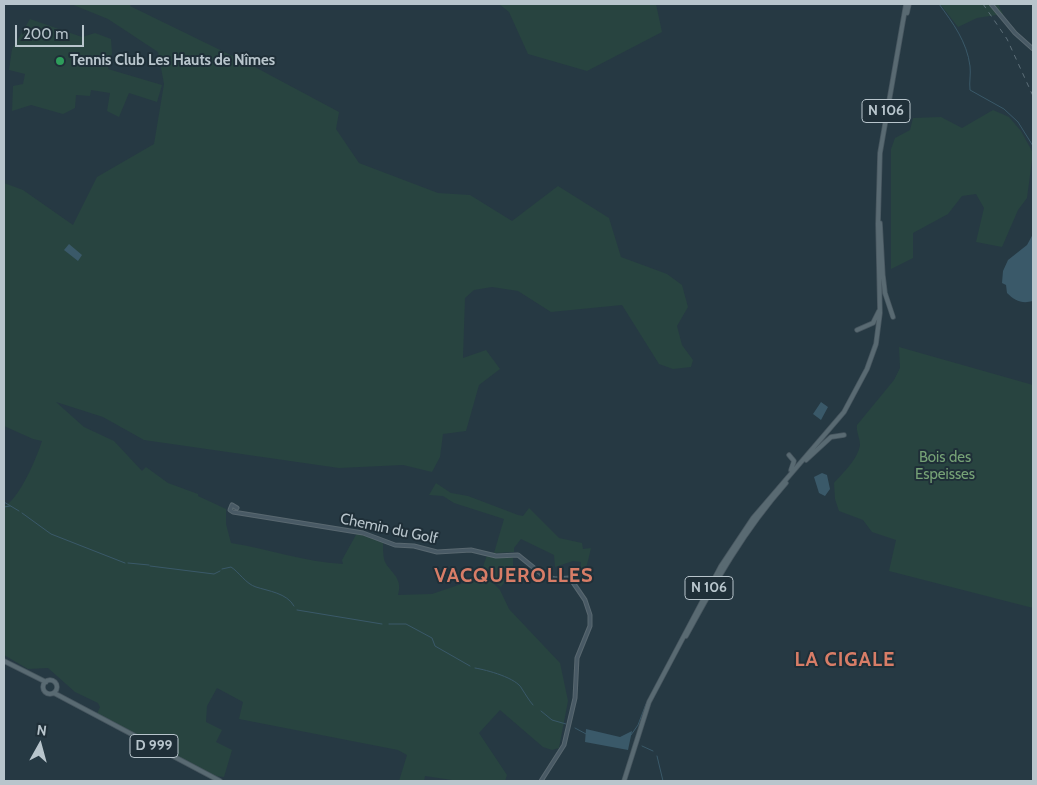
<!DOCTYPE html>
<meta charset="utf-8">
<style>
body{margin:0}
#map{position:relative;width:1037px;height:785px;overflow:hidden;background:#263943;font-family:Cabin,sans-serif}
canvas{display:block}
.frame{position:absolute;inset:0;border:5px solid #b8c5cc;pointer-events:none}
.north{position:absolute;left:15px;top:720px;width:50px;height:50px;-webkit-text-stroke:4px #1f2f38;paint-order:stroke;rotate:7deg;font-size:14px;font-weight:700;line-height:20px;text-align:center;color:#b8c5cc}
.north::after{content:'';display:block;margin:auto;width:18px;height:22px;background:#b8c5cc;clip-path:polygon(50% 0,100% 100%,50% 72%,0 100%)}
.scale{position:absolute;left:15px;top:25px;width:69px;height:22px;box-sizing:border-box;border:2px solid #b8c5cc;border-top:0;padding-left:6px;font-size:15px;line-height:18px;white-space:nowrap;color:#b8c5cc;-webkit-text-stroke:4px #1f2f38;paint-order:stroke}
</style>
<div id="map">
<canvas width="1037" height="785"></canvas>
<div class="frame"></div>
<div class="north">N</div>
<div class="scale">200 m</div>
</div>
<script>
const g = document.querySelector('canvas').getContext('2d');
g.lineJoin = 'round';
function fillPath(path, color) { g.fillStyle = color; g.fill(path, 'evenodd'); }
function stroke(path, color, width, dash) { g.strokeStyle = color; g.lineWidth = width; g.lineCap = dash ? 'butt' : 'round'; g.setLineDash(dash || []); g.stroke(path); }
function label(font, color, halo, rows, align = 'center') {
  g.font = font + ' Cabin,sans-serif'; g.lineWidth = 4; g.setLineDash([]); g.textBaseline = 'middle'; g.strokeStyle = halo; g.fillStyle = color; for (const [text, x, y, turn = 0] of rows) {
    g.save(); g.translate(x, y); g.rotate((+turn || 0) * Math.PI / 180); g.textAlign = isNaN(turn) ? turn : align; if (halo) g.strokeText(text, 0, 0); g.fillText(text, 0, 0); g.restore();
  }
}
fillPath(new Path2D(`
 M71,4H132L130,6L253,66L339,112L336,129L359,163L438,193L470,195L512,221L558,186L609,218L621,257L667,274L682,285L688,307L677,326L682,345L693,360L691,367L673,369L659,364L622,305L551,312L518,291L492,287L474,290L465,298L463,358L486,350L500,369L479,385L466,431L443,434L440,457L432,472L403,465L339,468L144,440L103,417L56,402L84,427L114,441L142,471L146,467L168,483L198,494V496L226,509V524L231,543C269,549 304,562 343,564L342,560L357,533L383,543C383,548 383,554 384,559C387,571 404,576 398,595L432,594L470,581L485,580L492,582L500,590L509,609L560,663L568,701L559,748L552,750L543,747L500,710L479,733L507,775L505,781H459L425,776L424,781H399L407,755L398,750L239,719L243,702L217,688L207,706L206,722L222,730L216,742L232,750L224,777L213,776L97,714L100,707L98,703L75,692L48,668L28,669L4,655V506C19,500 37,457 42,441L33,439L4,426V183L23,190L73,225L97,177L154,144L164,84L158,52L108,19Z
 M499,4H656L662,32L587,71L528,54L509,12Z
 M940,4H998L1003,14L977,18L958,27Z
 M30,19L82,37L95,33L111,39L112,53L108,69L162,85L157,102L129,93L119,117L107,111L110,93L91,90L90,96L76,95L75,108L63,114L31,105L12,111L13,86L23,84L25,74L9,70L12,49Z
 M993,110L1009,117L1021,131L1033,153L1027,198L1018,210L1002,247L976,242L984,208L976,194L962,196L948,214L913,233V258L891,269V149L895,138L910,130L913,118L941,117L962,128Z
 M899,347L1033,385V608L889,571L896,540L872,532L863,520L839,511L835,499L834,483C843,473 858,459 860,445C860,438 856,432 857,425L894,380L900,368Z
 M436,483L451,493L468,496L518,515L523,516L529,508L559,538L582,543L583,549L591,548L587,565L580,571L581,562L573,561L555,567L554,555L521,539L514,548V552L494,553L504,519L454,503L443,496L429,495Z
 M487,555L513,557V570L501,587L492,580L479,578Z`), '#284440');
fillPath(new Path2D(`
 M1033,234V301C1022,304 1015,301 1007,293L1006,285L1002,283L1003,271L1008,260L1027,245Z
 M69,244L82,255L78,261L64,250Z
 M821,402L828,407L821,420L813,414Z
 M822,473L827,475L830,489L825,496L819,493L814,477Z
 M586,729L620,737L632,731L628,750L585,742Z`), '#3a5969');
stroke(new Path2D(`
 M939,4C953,23 967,42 970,66C971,74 969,82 970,90L1004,109L1018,122L1033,146
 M4,502L19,511
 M4,507L10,506
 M22,513L51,534L125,563
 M128,563L149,565
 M150,566L214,574L220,571
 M222,569L231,567C239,572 246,584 256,587C268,591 287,593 294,606
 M297,610L382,624
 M389,624H406L432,638L435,646L470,666
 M475,668C487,670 517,678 522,689C526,695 528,699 533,705
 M541,711L552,720L566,724
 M575,728L588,735
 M631,735L638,725L646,704
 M642,746L653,751
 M657,756L663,781`), '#3a5969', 1);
const secondary = new Path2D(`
 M991,4L1015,33L1033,49
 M237,508L232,505L230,510L233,512L363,533L395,545L414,546L437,552L471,550L496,556L518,555L544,576L555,579L570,578L585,600L590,615V626L577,658L575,698L564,745L541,781`);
const primary = new Path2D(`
 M907,13L909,4
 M880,223L883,278
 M883,276L885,293L893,317
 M857,330L873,323L879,311
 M789,455L794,461L791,470
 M806,460L831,437L844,435
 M686,636C717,579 743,532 786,483
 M4,661L46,682
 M43 687a7 7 0 1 1 14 0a7 7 0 1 1-14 0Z
 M54,693L220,781
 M624,781L649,702L721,566L753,518L844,412L867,369L876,344L880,313L878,224L880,153L906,4`);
stroke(secondary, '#596870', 5);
stroke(primary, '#47565f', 5.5);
stroke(secondary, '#495a65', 3);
stroke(primary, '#596a72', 4);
stroke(new Path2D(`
 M983,4L1007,39L1033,96`), '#5d6f79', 1, [5, 5]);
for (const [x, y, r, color] of [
 [60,61,5,"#2e9e5b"]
]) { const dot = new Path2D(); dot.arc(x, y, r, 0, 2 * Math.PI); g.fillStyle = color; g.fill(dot); stroke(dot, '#1f2f38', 2); }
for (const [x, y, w] of [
 [886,111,48],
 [709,588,48],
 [154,746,48]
]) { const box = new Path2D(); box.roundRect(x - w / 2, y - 11.5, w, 23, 4); g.fillStyle = '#1f2f38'; g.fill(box); stroke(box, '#b8c5cc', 1); }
label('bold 14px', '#b8c5cc', null, [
 ["N 106",886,111],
 ["N 106",709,588],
 ["D 999",154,746]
]);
label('bold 15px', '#b8c5cc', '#1f2f38', [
 ["Tennis Club Les Hauts de Nîmes",70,61]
], 'left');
label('15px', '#76a276', '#1f2f38', [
 ["Bois des",945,458],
 ["Espeisses",945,475]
]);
label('15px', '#b8c5cc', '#1f2f38', [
 ["Chemin du Golf",389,529,12]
]);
g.letterSpacing = '1px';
label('bold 20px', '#d87d67', '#1f2f38', [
 ["VACQUEROLLES",514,576],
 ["LA CIGALE",845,660]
]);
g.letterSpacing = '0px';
</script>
